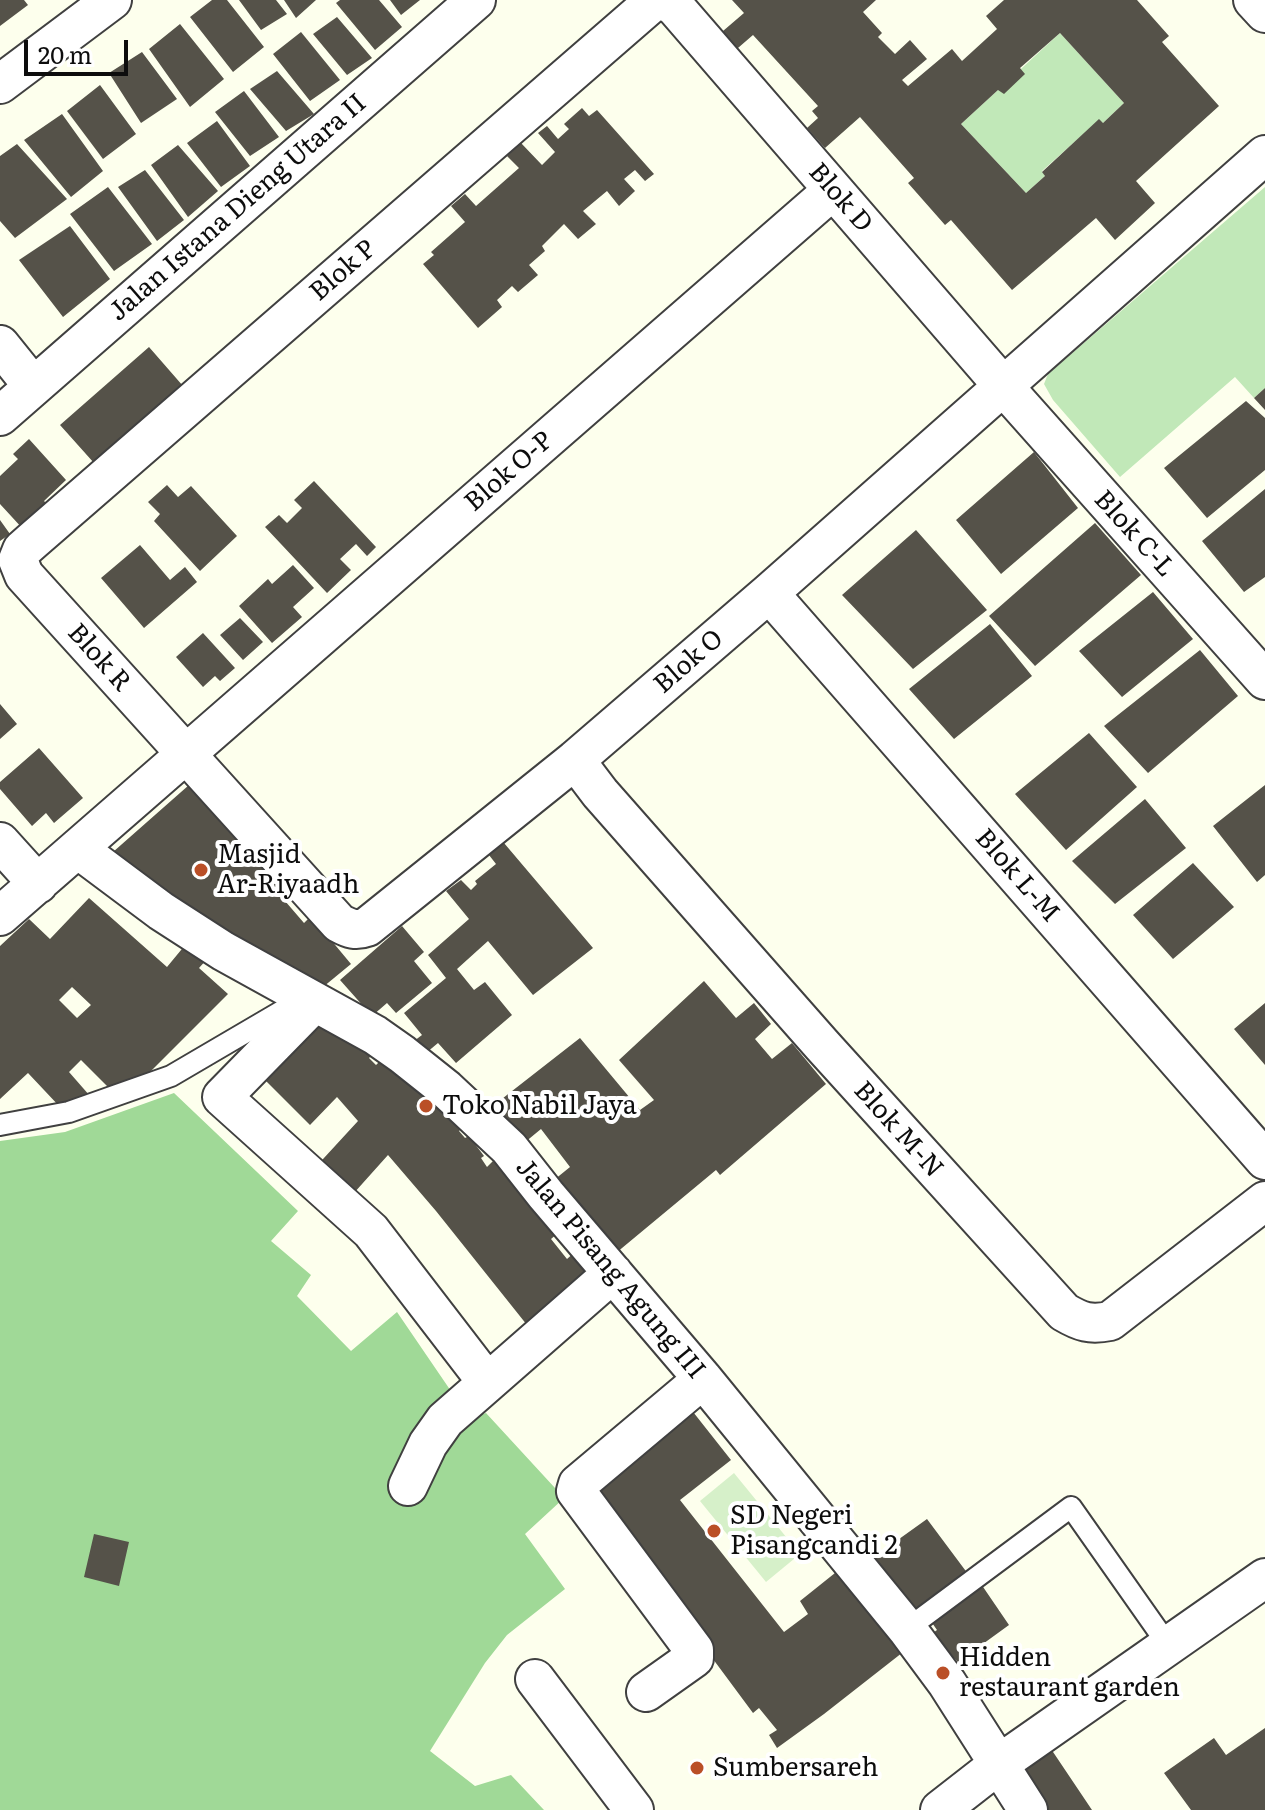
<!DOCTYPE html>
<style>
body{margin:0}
#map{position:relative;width:1265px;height:1810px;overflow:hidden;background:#fdffed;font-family:Literata,serif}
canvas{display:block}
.scale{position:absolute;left:24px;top:40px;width:104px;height:36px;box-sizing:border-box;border:4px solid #0d0d0d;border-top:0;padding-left:10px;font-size:24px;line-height:28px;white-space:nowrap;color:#0d0d0d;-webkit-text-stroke:6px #fff;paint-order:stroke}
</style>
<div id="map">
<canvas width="1265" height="1810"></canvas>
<div class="scale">20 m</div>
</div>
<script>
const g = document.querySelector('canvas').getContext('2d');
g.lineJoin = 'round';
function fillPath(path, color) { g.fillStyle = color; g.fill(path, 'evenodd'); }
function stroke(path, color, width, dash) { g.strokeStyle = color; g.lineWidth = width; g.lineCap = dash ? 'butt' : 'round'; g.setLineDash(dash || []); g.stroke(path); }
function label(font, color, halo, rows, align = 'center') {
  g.font = font + ' Literata,serif'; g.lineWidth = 8; g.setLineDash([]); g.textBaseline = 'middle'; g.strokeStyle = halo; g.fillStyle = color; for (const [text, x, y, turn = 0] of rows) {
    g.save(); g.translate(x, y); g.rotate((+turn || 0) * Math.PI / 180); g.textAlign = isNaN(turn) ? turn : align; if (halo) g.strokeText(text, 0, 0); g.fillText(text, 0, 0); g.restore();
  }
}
fillPath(new Path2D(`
 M1060,33L1124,103L1103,123L1099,120L1042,171L1045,176L1026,193L961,124Z
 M1265,187V388L1254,398L1235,377L1120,477L1053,400L1044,384L1048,374Z`), '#c1e8b8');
fillPath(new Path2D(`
 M174,1093L298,1211L271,1241L311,1275L297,1296L351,1351L397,1312L470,1419L486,1413L555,1488L563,1499L525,1534L565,1589L507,1635L485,1663L430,1751L475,1786L511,1775L544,1810H0V1141L65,1132Z`), '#a0d997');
fillPath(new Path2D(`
 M734,1473L800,1554L766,1582L700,1501Z`), '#d6f0c9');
fillPath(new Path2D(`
 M0,0H24L28,5L0,26Z
 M212,0H227L264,47L233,72L190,17Z
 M239,0H276L287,14L261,30Z
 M284,0H316L296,18Z
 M340,0H379L402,27L375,50L336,3Z
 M390,0H420L401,15Z
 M732,0H876L863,12L882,33L878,37L895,54L910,40L927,59L902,80L908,86L952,49L962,61L997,29L986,16L1004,0H1137L1169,36L1162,42L1219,106L1136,181L1155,203L1115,240L1096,218L1012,290L951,220L945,225L908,183L914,178L860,117L825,148L807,128L818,118L812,111L818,106L753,35L731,54L716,37L744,13ZM1060,33L1124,103L1103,123L1099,119L1042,172L1045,176L1026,193L961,124L998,90L1004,94L1025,74L1020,68Z
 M337,17L372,58L347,75L313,34Z
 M180,24L224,79L190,107L149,49Z
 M301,32L340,80L310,101L273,54Z
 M142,52L177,99L141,123L109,73Z
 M277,71L314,114L286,131L250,89Z
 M100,85L136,134L103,159L67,111Z
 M244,91L279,137L250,156L215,112Z
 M582,108L589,116L597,110L654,174L645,181L635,170L624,179L635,191L619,206L607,191L583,211L596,224L578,239L564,224L542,246L545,251L529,265L538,275L518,292L512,286L497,300L502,307L478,328L423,264L434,255L431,252L465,222L451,206L465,194L476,206L519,168L507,156L521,143L542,165L555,152L538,133L547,126L558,139L569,129L564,124Z
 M62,114L103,171L71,197L24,140Z
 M217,121L250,166L221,187L187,143Z
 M17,144L67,199L15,238L0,221V156Z
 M178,145L218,191L188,217L151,165Z
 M145,170L184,220L157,241L118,187Z
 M108,187L152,244L114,271L70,214Z
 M70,226L110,279L63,317L19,260Z
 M149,347L183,386L94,463L60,425Z
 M1265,388V410L1254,398Z
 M1246,401L1265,418V470L1207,518L1164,468Z
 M29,439L66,480L44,501L48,505L23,529L0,504V476L18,459L13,454Z
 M1034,452L1078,508L1001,574L956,520Z
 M314,481L376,547L367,556L356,544L340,559L351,570L327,593L265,527L279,515L287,523L302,508L294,500Z
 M167,485L178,497L191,486L237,536L200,571L154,521L160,514L148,502Z
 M1265,489V577L1244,592L1202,541Z
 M0,520L10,534L0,541Z
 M1095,523L1141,575L1035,666L989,616Z
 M916,530L987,610L913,669L842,595Z
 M140,545L170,580L185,567L197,582L144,628L101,578Z
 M293,565L314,588L293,607L302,617L272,643L239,606L268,579L272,584Z
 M1153,592L1193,639L1122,697L1079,651Z
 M240,618L263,642L243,660L220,635Z
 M990,624L1032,676L954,739L909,689Z
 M203,633L235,668L220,681L215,676L203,687L176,657Z
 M1200,650L1238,696L1148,773L1104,726Z
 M0,704L17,724L0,739Z
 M1089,733L1137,787L1066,850L1015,794Z
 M39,748L83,798L54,823L46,813L32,826L0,789V782Z
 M189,785L285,889L279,894L304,923L311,916L351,964L317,992L176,906L113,852Z
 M1265,785V875L1257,882L1213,826Z
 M1145,799L1186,848L1115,904L1072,861Z
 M504,843L593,948L533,995L488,941L457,969L474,990L485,982L512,1015L456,1063L438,1043L426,1053L414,1041L422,1035L404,1013L446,978L428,955L469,919L446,891L461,880L471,890L477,884L475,881L496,864L489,855Z
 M1193,863L1234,907L1173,959L1133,915Z
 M89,898L167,967L186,944L208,958L199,968L228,994L140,1082L111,1090L81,1060L69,1072L90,1096L60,1107L28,1073L0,1099V946L29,919L50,939ZM72,987L91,1005L77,1018L59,1000Z
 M402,926L424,952L414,961L432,983L396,1013L387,1003L372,1016L340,980Z
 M704,981L736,1018L754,1003L771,1024L755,1039L772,1059L792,1043L826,1084L720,1175L716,1170L616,1253L554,1180L570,1167L541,1129L524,1143L489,1109L580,1038L640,1110L654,1100L619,1060Z
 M1265,1003V1065L1234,1029Z
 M308,1015L352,1038L371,1056L369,1058L376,1065L382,1059L409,1085L416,1079L461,1129L459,1131L465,1138L469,1136L484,1156L481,1158L487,1167L495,1159L558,1233L551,1239L567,1259L576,1251L595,1274L531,1330L436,1211L388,1155L345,1203L312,1171L358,1121L337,1097L310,1125L253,1068Z
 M686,1403L731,1460L680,1500L784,1632L808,1614L800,1601L840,1569L907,1649L824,1714L777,1748L769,1735L777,1730L759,1708L753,1713L587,1489Z
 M927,1519L971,1578L912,1622L867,1562Z
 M94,1534L129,1542L119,1586L84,1577Z
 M979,1581L1009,1625L958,1662L953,1657L946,1663L926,1638L937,1630L928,1617Z
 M1265,1728V1810H1191L1164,1773L1214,1738L1226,1755Z
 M1047,1743L1092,1810H1039L1011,1768Z`), '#555249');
const service = new Path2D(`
 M0,1125L69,1112L171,1076L299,1001
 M907,1629L1071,1507L1168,1645`);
const minor = new Path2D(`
 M1253,0L1265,13
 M0,84L112,0
 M1265,155L769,593L575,760L367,927C356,931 350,929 339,923L24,575L18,560L22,550L31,542L653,2C663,0 668,1 676,8L1004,387L1265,680
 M0,345L33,386
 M0,416L476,0
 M769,593L1265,1160
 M575,760L600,793L822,1045L1064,1312C1081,1322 1090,1325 1110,1321L1265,1201
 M0,842L38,884
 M78,849L161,911L223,951L375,1035L402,1054L446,1089L509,1148L546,1195L703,1379L907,1629L947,1683L1028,1810
 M0,916L833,190
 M315,1002L222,1097L371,1231L487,1382
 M408,1486L428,1444L445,1420L613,1273
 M535,1679L634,1810
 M646,1692L694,1658V1650L576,1491L578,1484L703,1379
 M940,1810L999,1764L1265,1578`);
stroke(service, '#404040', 24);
stroke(minor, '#404040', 42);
stroke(service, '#fff', 20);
stroke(minor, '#fff', 38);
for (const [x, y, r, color] of [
 [201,870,8,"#ba4f27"],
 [426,1106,8,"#ba4f27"],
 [714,1531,8,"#ba4f27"],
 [943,1673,8,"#ba4f27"],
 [697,1768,8,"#ba4f27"]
]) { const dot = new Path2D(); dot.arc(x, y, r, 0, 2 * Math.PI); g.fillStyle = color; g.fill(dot); stroke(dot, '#fff', 3); }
label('26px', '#0d0d0d', '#fff', [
 ["Blok D",840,198,49],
 ["Jalan Istana Dieng Utara II",238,208,-41],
 ["Blok P",343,271,-41],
 ["Blok O-P",509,472,-41],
 ["Blok C-L",1134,534,48],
 ["Blok R",99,658,48],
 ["Blok O",689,662,-41],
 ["Blok L-M",1017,876,49],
 ["Blok M-N",898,1130,48],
 ["Jalan Pisang Agung III",610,1269,50]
]);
label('26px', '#0d0d0d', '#fff', [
 ["Masjid",217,855],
 ["Ar-Riyaadh",217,885],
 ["Toko Nabil Jaya",442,1106],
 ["SD Negeri",730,1516],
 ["Pisangcandi 2",730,1546],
 ["Hidden",959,1658],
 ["restaurant garden",959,1688],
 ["Sumbersareh",713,1768]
], 'left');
</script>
